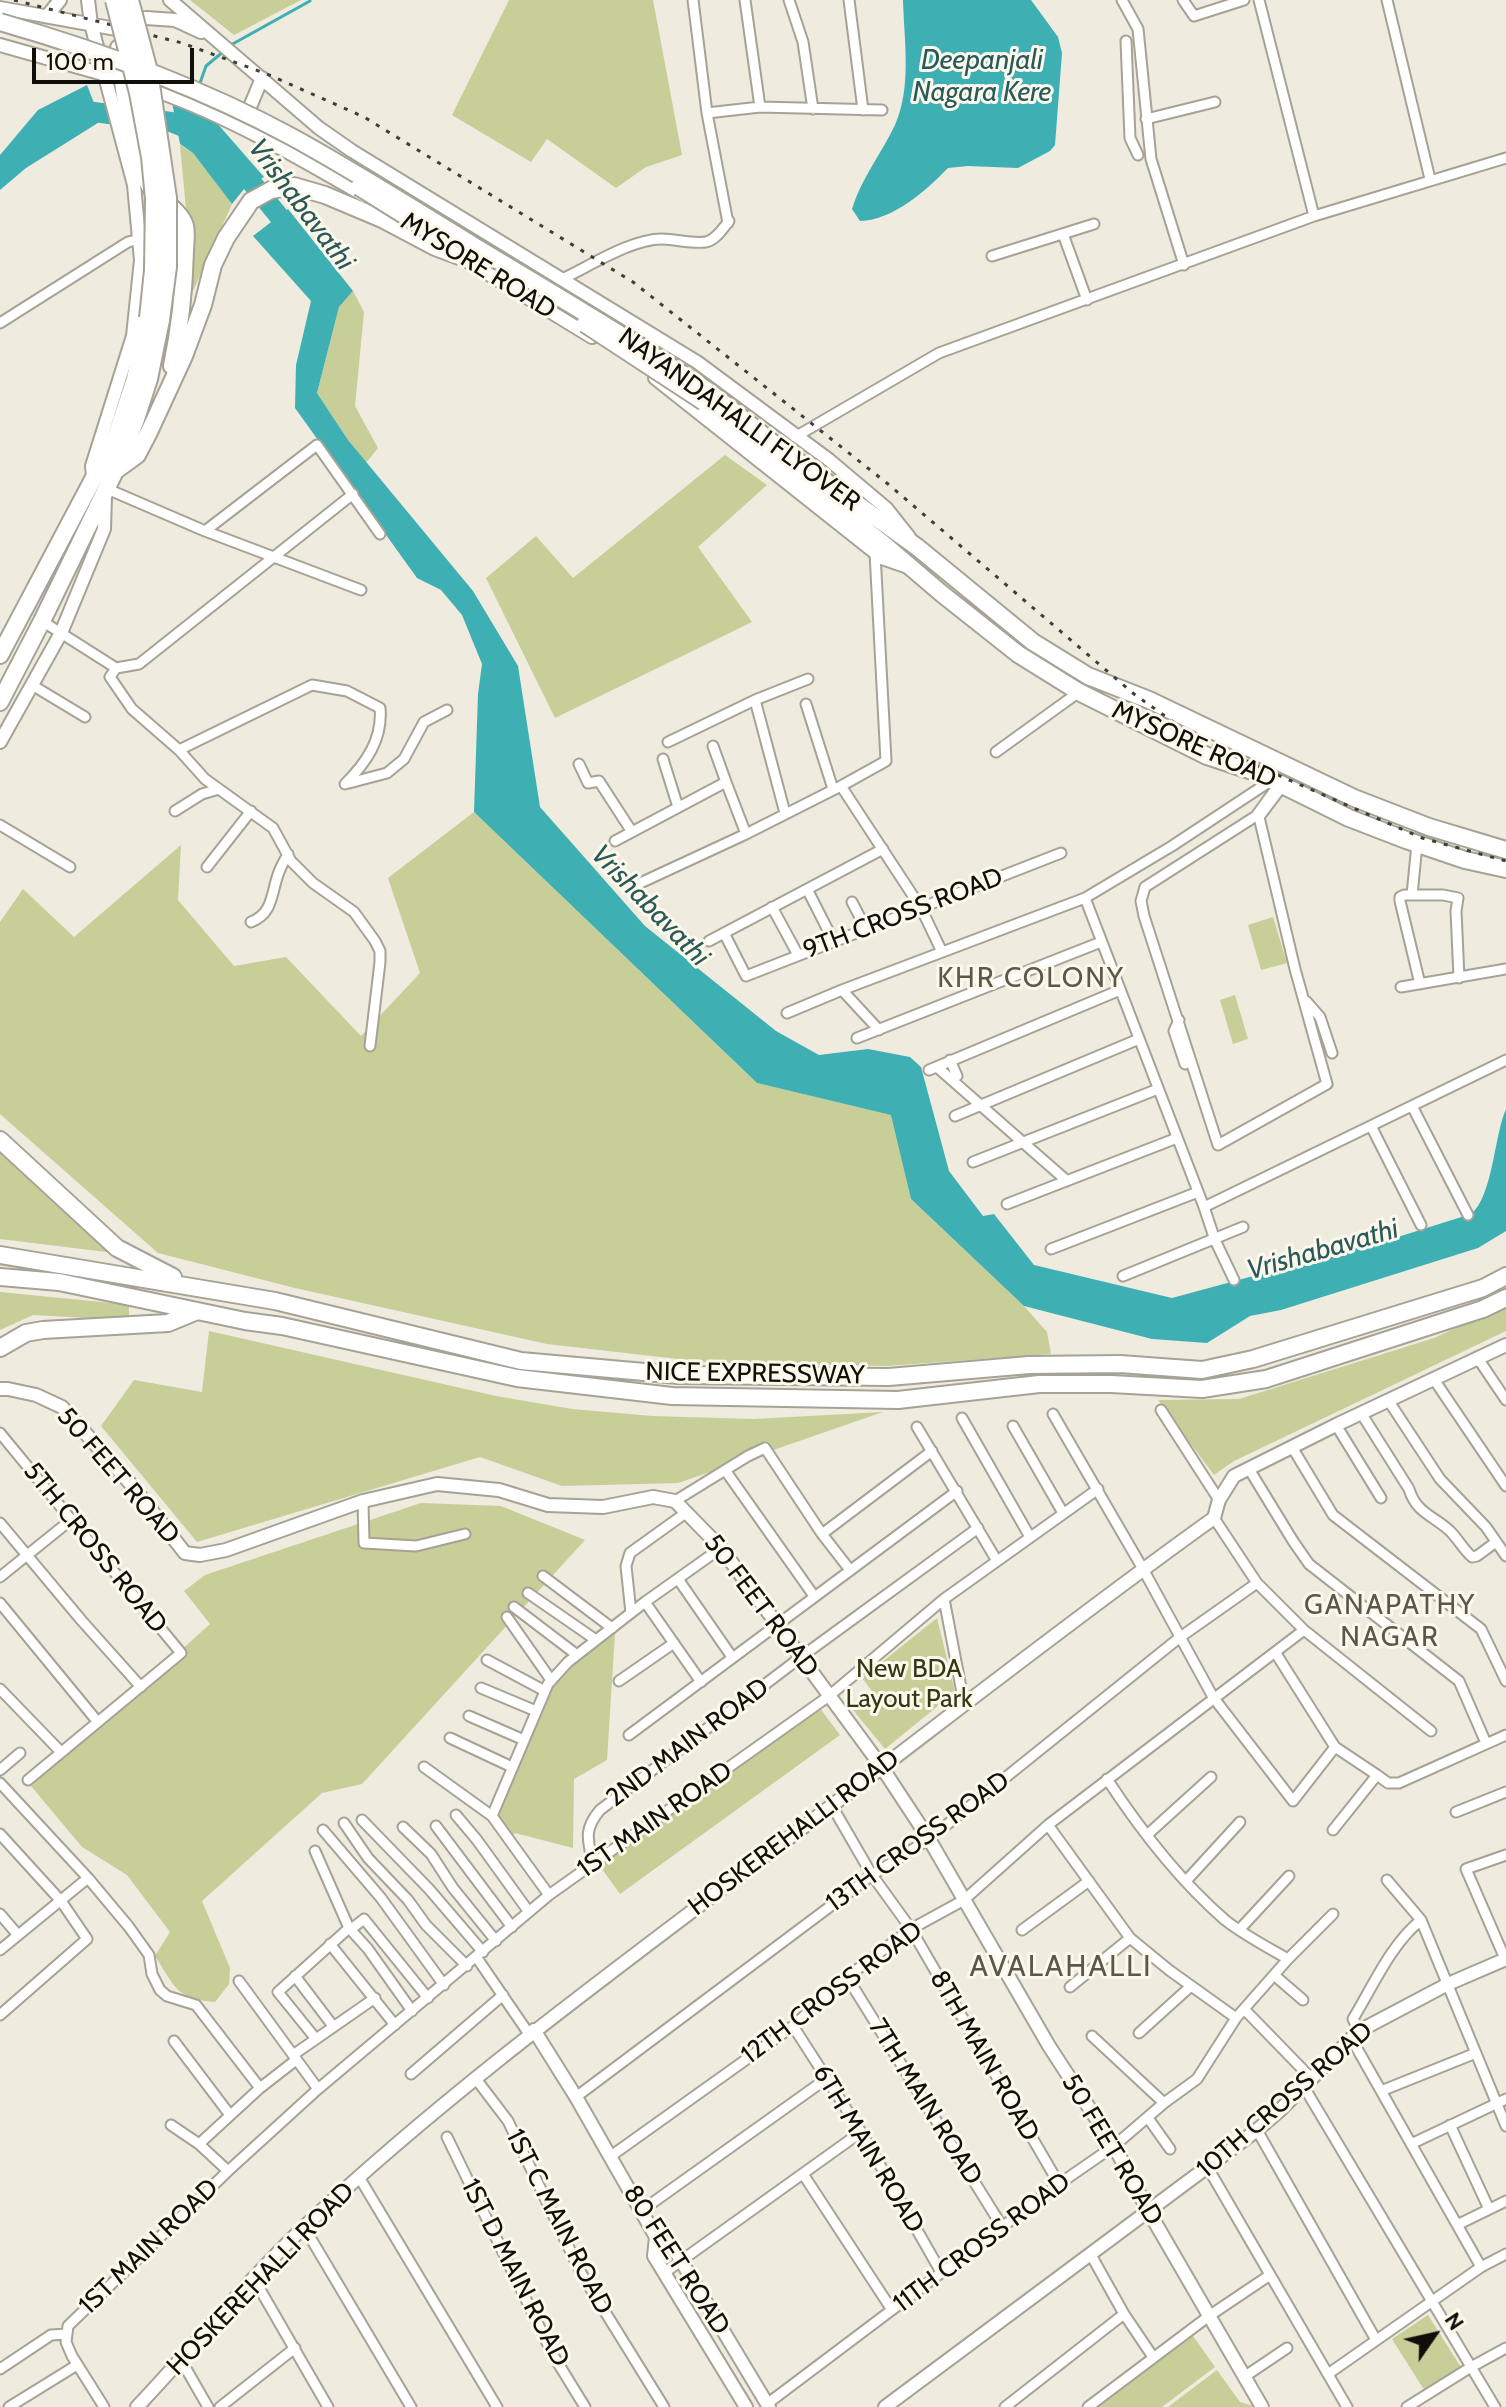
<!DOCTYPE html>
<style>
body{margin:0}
#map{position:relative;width:1506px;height:2407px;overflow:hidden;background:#efebde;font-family:Cabin,sans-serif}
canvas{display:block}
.north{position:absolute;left:1394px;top:2295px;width:80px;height:80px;-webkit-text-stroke:6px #fcf8eb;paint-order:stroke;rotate:56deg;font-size:22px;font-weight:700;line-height:32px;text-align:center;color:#100f0a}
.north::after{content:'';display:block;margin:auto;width:28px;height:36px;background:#100f0a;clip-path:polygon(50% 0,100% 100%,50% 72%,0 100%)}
.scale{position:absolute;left:32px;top:48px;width:162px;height:36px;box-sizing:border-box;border:4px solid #100f0a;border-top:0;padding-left:10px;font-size:24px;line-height:28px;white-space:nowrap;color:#100f0a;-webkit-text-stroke:6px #fcf8eb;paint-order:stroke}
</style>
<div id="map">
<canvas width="1506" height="2407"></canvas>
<div class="north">N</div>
<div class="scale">100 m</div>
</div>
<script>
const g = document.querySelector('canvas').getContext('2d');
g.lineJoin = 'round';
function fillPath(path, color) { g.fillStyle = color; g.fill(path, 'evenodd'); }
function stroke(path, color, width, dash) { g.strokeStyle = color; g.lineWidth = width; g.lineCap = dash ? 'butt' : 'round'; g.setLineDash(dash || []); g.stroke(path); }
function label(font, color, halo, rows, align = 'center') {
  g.font = font + ' Cabin,sans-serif'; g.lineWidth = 6; g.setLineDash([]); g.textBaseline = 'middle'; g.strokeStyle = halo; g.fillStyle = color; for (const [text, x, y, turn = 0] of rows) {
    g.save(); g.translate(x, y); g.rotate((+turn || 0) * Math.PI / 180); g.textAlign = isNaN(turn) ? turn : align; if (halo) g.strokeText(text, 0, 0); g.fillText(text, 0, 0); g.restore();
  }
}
fillPath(new Path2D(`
 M190,0H301L234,35Z
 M509,0H653L682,155L646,167L616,188L547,139L531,162L452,115Z
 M180,145L193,153L232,204L190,298L189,241Z
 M353,291L364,312L355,406L378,448L366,463L348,440L317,393L339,307Z
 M725,455L767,485L698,547L752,622L555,718L486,578L536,536L573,578Z
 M474,812L757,1083L892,1115L911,1199L1024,1306L1047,1332L1051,1354L887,1366L713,1363L547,1344L295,1288L158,1253L0,1114V922L23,889L74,937L181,845L178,900L234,966L286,957L361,1036L420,973L388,878Z
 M1273,917L1287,963L1261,970L1248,925Z
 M1235,995L1248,1039L1233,1044L1220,1000Z
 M0,1149L115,1253L0,1239Z
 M0,1292L122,1304L129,1306V1317L124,1320L33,1315L0,1330Z
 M1506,1305V1331L1234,1461L1214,1475L1158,1400L1239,1399L1434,1338Z
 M209,1331L496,1396L572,1409L652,1416L754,1419L883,1412L678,1483L562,1486L480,1457L197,1542L101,1426L134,1380L202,1392Z
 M421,1503L501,1506L585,1540L362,1784L322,1793L202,1901L230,1968L229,1984L215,2002C176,1999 175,1987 155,1956L170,1932L127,1875L82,1847L31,1786L210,1624L184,1591L205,1575Z
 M937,1618L955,1692L885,1749L853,1710L874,1694L862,1678Z
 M615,1633L607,1760L574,1779L573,1848L515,1833L510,1838L494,1816L552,1682Z
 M819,1707L840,1735L620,1894L599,1865Z
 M1428,2315L1462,2369L1426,2393L1392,2339Z
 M1191,2333L1215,2367L1162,2407H1094Z
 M1217,2370L1240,2402L1257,2407H1168Z`), '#c7ce98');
fillPath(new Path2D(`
 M903,0H1031L1058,37L1062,53L1055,145L1050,151L1018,168L968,166L948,168C926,191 893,220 860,221L852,209C861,179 881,154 895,125C912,87 904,40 903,0Z
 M87,85L101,121L26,168L0,190V155L38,110Z
 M172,102L216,122L264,177L244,189L232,204L193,153L180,144Z
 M288,209L353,291L339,307L317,393L348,440L473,591L518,666L540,807L645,926L776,1031L819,1055L868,1049L910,1057L921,1067L949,1171L983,1216L994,1214L1034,1265L1172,1298L1401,1236L1471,1214C1493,1196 1494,1136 1506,1109V1231L1478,1248L1281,1310L1250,1316L1207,1343L1152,1339L1024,1306L911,1199L891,1115L757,1083L474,812L478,694L482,664L462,615L441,590L417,578L295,408L296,365L311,301L253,236Z`), '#3eb0b4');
stroke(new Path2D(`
 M229,46L310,1
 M199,86L206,66L224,51`), '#3eb0b4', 3);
stroke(new Path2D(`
 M76,119L86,111L171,122L198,133
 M235,162L295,236`), '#3eb0b4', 20);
const street = new Path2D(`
 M693,0L707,113L728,223
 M745,0L760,107
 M789,0L803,42L813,109
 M849,0L863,110
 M1122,0L1138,29L1151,159L1184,265
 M1183,0L1194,16L1244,0
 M1259,0L1314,216
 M1387,0L1430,179
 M1126,41L1130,138L1138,155
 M707,113L760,107L882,110
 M1146,119L1215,102
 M1063,234L1087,300
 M992,256L1094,224
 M562,279C590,266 631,239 662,239C676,239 691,244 706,242C716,240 723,228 729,221
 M0,323L128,242L140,239L185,237
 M795,437L939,353L1314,216L1506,158
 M105,488L205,531L317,445L380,534
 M205,531L361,590
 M42,621L116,668L139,664L353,494
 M116,668L110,677L132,709L179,750L205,779L273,828L291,861L313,883L354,912L375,941L380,951V962L370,1046
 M32,685L85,717
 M806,704L833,789
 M668,742L755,700
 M179,750L312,685L347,691L380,708C383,739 366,763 345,784
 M996,752L1079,692
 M663,759L678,807
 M579,764L588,783L599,781L632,832
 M726,782L746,834
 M349,783L387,773L404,759L424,722L447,710
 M1280,783L1256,816L1145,887L1141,901L1144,916L1218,1145L1327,1084L1295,969L1259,817L1283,785
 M841,786L886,761L875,553
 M175,811L202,794L219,789
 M785,813L755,700L808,679
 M0,825L70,867
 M615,841L726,782L713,746
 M207,867L251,811
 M636,885L746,834L841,786L921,908L942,952
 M807,889L834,942
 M1412,895L1417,844
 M1085,898L1204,1207L1506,1060
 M852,902L866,929
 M772,907L798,955
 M251,922C274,913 271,892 279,872C281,866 285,860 288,854
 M724,933L746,976L1061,853
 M709,941L883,849
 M1420,984L1400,901V897L1404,895H1443L1458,898L1456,911L1459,978
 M1401,987L1506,969
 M842,990L879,1030
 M1306,1001L1320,1017L1332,1053
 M787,1013L842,990L1085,898L1172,846L1272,780
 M1179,1020L1174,1031L1185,1064
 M857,1038L1101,942
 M950,1060L957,1076
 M937,1067L1067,1181
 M929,1070L1120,990
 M1412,1106L1468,1215
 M955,1116L1139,1039
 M1371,1126L1421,1225
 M973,1162L1158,1089
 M1007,1204L1177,1138
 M1204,1207L1215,1240L1234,1280
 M1051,1249L1198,1192
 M1123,1276L1243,1227
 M1477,1357L1506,1400
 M1433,1378L1506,1486
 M1388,1400L1440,1479L1486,1527L1506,1556
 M1161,1410L1219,1500
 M1361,1413L1409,1489C1416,1513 1434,1516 1450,1531C1458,1539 1463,1549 1472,1557L1477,1556L1496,1542
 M1053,1414L1143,1569L1213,1697L1293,1801L1335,1747L1275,1652
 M962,1418L1030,1537
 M1336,1425L1381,1498
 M1013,1426L1063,1513
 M917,1427L997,1561
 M0,1433L181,1653L28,1780
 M1292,1447L1333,1515L1481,1629L1506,1681
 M1249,1469L1293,1541L1309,1564L1459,1681L1486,1743
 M725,1470L814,1596
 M363,1501L364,1543L416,1546L465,1534
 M675,1501L748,1456L765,1448L822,1534L932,1451
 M1214,1518L1257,1583L1304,1630L1431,1731
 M0,1523L82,1621L141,1687
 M822,1534L850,1570
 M543,1576L612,1628
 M0,1577L72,1519
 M678,1579L732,1657
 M528,1593L596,1640
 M944,1599L964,1703
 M645,1602L701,1682
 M0,1603L97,1721
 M514,1607L577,1655
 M631,1613L626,1566L630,1553L687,1512
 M507,1617L551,1680
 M487,1660L545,1691
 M619,1681L674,1643
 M481,1688L536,1711
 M0,1689L61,1752
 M469,1716L524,1740
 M629,1735L957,1491
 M450,1738L512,1767
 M424,1767L492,1816
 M0,1770L20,1753
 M1377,1775L1388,1783H1399L1506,1735
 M0,1783L88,1878L129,1927L149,1955L152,1974L160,1990L167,1996L196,2005L260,2088L296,2060
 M832,1806L872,1875L911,1929L1059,2184
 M1456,1812L1506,1792
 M456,1815L477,1840L529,1912
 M362,1820L429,1889L483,1952
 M344,1823L368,1858L408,1900L426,1925L467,1966
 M1048,1825L1130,1938L1169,1970L1236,2018
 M436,1826L512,1927
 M403,1827L431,1854L453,1888L496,1941
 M323,1830L381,1898L444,1985
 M1333,1830L1377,1775L1335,1747
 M0,1834L61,1901L87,1939L0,2015
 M1147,1835L1211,1777
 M315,1851L349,1928L368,1949L412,2011
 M1506,1855L1466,1869L1506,1961
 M593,1864C588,1840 583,1830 600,1810L801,1657L978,1528
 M1387,1880L1421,1920L1506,2126
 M1186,1881L1240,1822
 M549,1895L492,1816L548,1684L568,1662L645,1602L721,1548
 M0,1914L18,1935
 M1240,1929L1289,1876
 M350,1930L364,1919L428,1998
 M1022,1930L1089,1881
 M330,1944L395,2025
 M0,1950L88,1878
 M477,1958L529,2034
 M1288,1959L1333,1914
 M1274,1975L1303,2000
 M295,1976L333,2026
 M847,1977L1003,2228
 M239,1981L318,2089
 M1070,1987L1130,1938
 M1244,2009L1312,2079
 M793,2026L861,2132L941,2272
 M1359,2031L1353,2019C1373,1986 1391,1944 1421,1920
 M1139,2033L1191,1986
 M1092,2036L1164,2103
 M1351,2038L1481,2267
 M316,2039L278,1992L349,1928
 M174,2041L230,2115
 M293,2055L375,1998
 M411,2074L503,1995
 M476,2079L508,2121L581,2273L664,2407
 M1304,2087L1495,2407
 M1381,2091L1476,2053
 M576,2097L872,1875L929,1839L1179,1638L1257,1583
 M1148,2118L1170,2149
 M171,2125L199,2144L228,2171
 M1450,2125L1489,2209
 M1257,2130L1376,2340
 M447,2137L553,2355L585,2407
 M199,2144L260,2088
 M1411,2144L1506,2099
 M611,2156L793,2026L847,1977L911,1929L964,1900L1048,1825L1304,1630
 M1208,2168L1347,2407
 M803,2174L892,2310
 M359,2177L497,2407
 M641,2211L826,2079
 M1457,2225L1506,2201
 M304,2227L411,2407
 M1091,2255L1124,2314L1153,2357
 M664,2273L861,2132
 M254,2279L328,2407
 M181,2360L208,2407
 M0,2369L51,2335L67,2334
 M1328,2374L1481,2267L1506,2254
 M1244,2377L1287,2348
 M767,2404L1059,2184L1114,2146L1164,2103L1197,2079L1236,2018L1288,1959C1267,1947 1244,1935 1225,1920C1178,1879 1141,1831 1107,1779
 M9,2407L77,2365
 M104,2407L72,2356L66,2342L68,2326L228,2171L318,2089L549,1895L829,1696L944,1599L1098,1489
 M220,2407L295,2348
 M1005,2407L1124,2314
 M1088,2407L1209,2316L1270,2275
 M1407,2407L1471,2367L1506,2348`);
const secondary = new Path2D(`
 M88,0L91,24L134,185L141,260L133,336L92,466L93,476
 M170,0L319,128L352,151L697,362L829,460L886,508L909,537
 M0,8L116,29L146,18L175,20L201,32
 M48,15L60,0
 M0,45L128,81
 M145,87C223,113 294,155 365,196
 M245,119L262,78
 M454,253L592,337
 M655,378L882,558L908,567
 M0,742L61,633L104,529L105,496
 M0,1389H8L36,1395L62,1407L129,1482L185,1553L200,1555L226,1550L363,1501L437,1484L499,1490L548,1505L603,1507L653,1497L675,1501L721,1548L881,1766L929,1839L1049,2046L1114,2146L1149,2212L1262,2407
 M534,2030L576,2097L656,2237L671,2244L769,2407
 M656,2237L654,2256L746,2407
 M137,2407C193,2348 245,2283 304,2227C453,2087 619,1967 781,1844C926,1735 1067,1623 1214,1518L1219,1500L1234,1476L1336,1425L1506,1345
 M885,2407L1257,2130L1278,2112L1359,2031L1448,1984L1506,1959`);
const highway = new Path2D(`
 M119,48C124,89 129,150 149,185C158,200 180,209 185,226C187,233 185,244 185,251C184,290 180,328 172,366
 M711,393L779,448L917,547L1033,642L1088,676L1149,700L1354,798L1429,827L1506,850
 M704,402L886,546L941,593L1018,654L1079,692L1207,756L1258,773L1349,818L1406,840L1465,860L1506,869
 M115,471L137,455L149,432L184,356L203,305L213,265L226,238L251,201L271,190L294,186L325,195L382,219L435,247L459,256
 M0,655L116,436L135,379L148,318
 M0,702L42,621L115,471L135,422L149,379L161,320
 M0,1140L117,1248L173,1277
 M0,1255L275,1301L521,1361L678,1375L889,1377L1029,1365L1120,1364L1202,1370L1253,1359L1483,1288L1506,1276
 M0,1277L59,1282L245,1321L282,1326L517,1378L672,1396L898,1400L1039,1384H1111L1202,1389L1266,1379L1483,1309L1506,1298
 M0,1348L26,1333L43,1330L168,1323L197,1311`);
stroke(street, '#a6a296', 13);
stroke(secondary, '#a6a296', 16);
stroke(highway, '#a6a296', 20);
stroke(street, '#fff', 9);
stroke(secondary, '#fff', 12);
stroke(highway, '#fff', 16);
stroke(new Path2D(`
 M14,0L182,43L267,74L364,117L633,282L888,484L1134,694L1186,731L1223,751L1422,838L1506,861`), '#3f3e37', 3, [4, 8]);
const highwayBridge = new Path2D(`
 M114,0L138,93L150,157L154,199L153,270L148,318
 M130,0L149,71L168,198V267L161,320
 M0,22C101,51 200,87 292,137C354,171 414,209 474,246C554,294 633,341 711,393
 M359,187L431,232
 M585,324L704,402`);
stroke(highwayBridge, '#a6a296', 20, []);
stroke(highwayBridge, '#fff', 16);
label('26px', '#100f0a', '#fcf8eb', [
 ["MYSORE ROAD",478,266,32],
 ["NAYANDAHALLI FLYOVER",739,420,36],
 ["MYSORE ROAD",1194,745,24],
 ["9TH CROSS ROAD",903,914,-21],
 ["NICE EXPRESSWAY",755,1374,1],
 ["50 FEET ROAD",118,1476,49],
 ["5TH CROSS ROAD",95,1548,51],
 ["50 FEET ROAD",761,1606,53],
 ["2ND MAIN ROAD",688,1743,-37],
 ["1ST MAIN ROAD",655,1820,-35],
 ["HOSKEREHALLI ROAD",794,1833,-37],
 ["13TH CROSS ROAD",918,1842,-36],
 ["12TH CROSS ROAD",832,1993,-37],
 ["8TH MAIN ROAD",984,2056,60],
 ["10TH CROSS ROAD",1285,2100,-41],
 ["7TH MAIN ROAD",925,2102,58],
 ["6TH MAIN ROAD",868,2149,59],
 ["50 FEET ROAD",1112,2150,59],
 ["1ST C MAIN ROAD",559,2222,63],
 ["11TH CROSS ROAD",982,2243,-37],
 ["1ST MAIN ROAD",149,2247,-44],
 ["80 FEET ROAD",676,2260,57],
 ["1ST D MAIN ROAD",515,2273,63],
 ["HOSKEREHALLI ROAD",261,2279,-46]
]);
label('26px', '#333614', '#fcf8eb', [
 ["New BDA",909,1669],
 ["Layout Park",909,1699]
]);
label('italic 28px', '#29595a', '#fcf8eb', [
 ["Deepanjali",982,61],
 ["Nagara Kere",982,93],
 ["Vrishabavathi",301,205,53],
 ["Vrishabavathi",650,906,46],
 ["Vrishabavathi",1323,1250,-16]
]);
g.letterSpacing = '2px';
label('28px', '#5b574d', '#fcf8eb', [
 ["KHR COLONY",1031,979],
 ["GANAPATHY",1390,1606],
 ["NAGAR",1390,1638]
]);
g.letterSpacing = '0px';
g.letterSpacing = '2px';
label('30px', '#5b574d', '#fcf8eb', [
 ["AVALAHALLI",1061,1967]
]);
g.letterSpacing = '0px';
</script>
